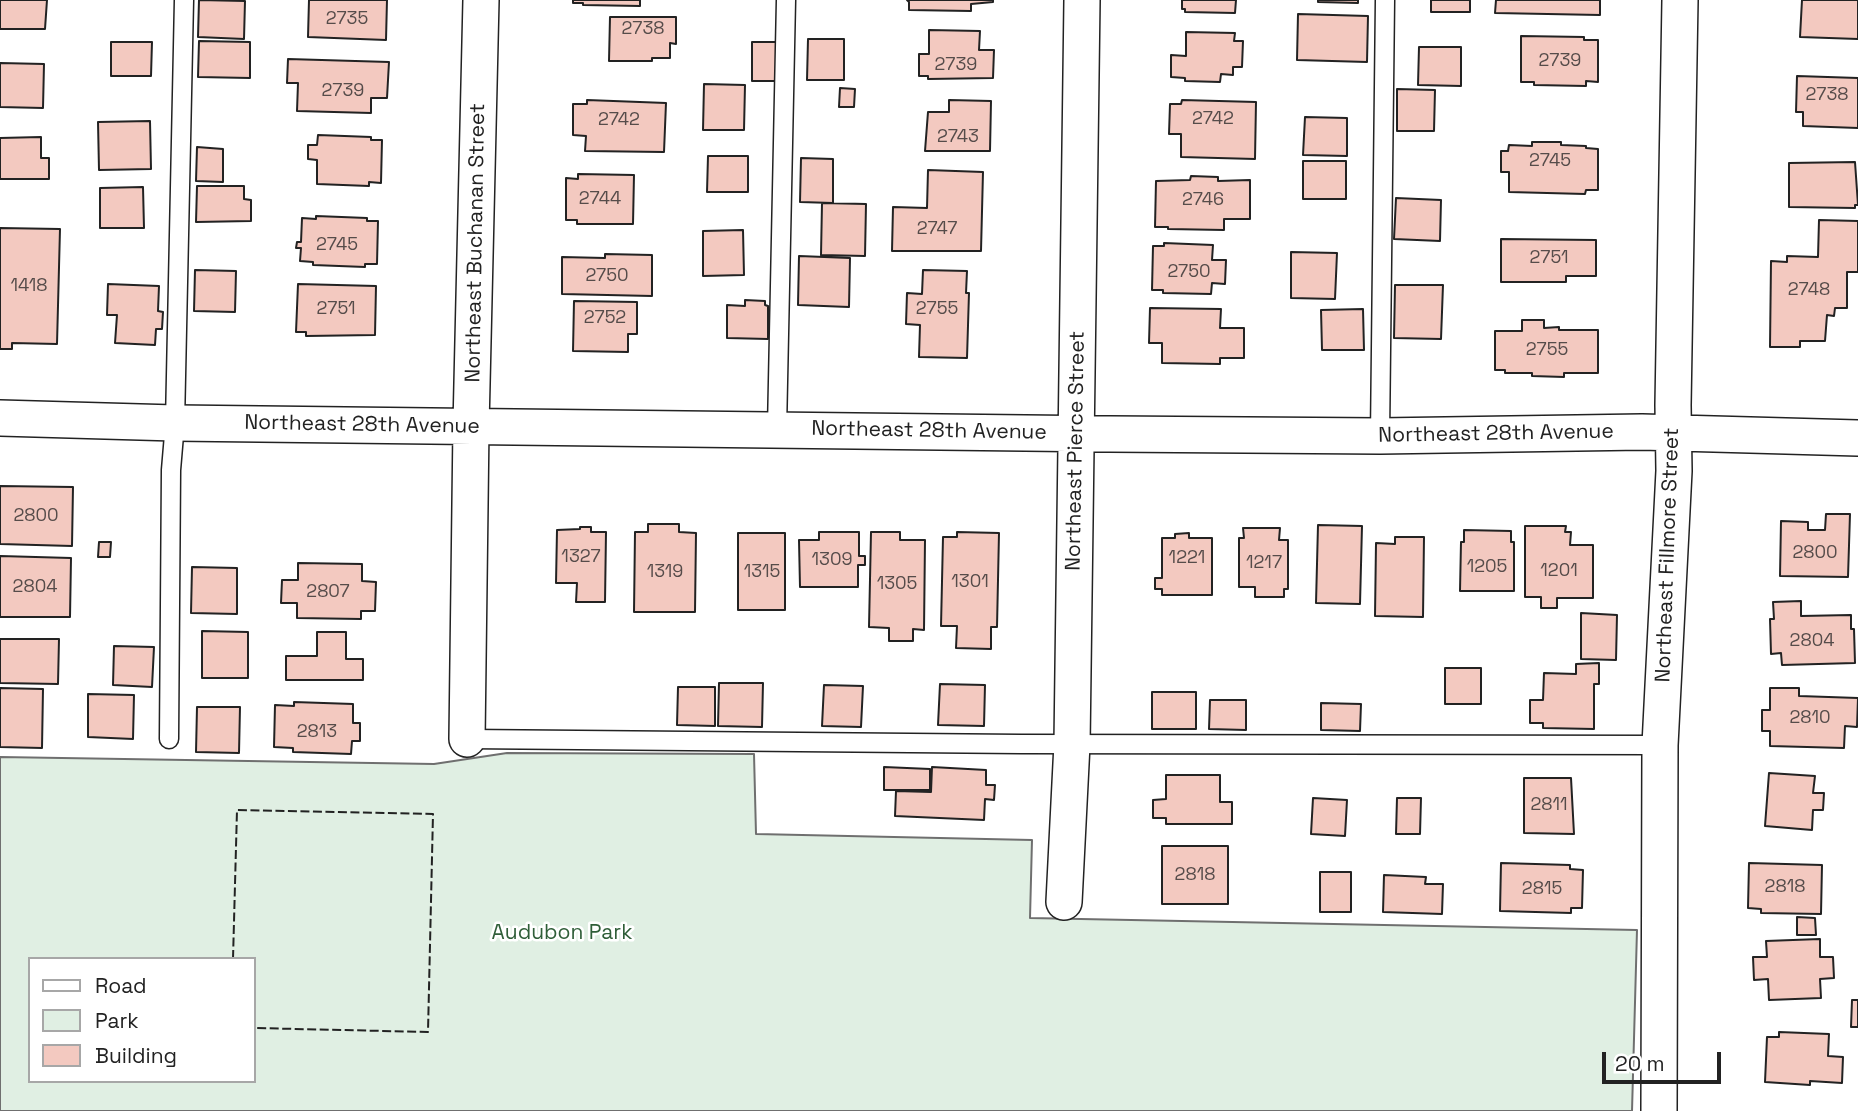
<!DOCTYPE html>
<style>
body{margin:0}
#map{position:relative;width:1858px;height:1111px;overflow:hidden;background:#fff;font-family:"Space Grotesk",sans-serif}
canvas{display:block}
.legend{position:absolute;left:28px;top:957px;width:228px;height:126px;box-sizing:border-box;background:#fff;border:2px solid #a7a7a7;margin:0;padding:9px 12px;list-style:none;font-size:21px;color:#222}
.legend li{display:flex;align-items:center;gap:14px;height:35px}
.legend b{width:35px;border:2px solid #a7a7a7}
.scale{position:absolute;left:1602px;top:1052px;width:119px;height:32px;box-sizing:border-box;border:4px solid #222;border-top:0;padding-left:9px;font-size:21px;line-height:24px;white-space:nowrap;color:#222;-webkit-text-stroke:5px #fff;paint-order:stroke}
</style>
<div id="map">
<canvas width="1858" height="1111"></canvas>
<ul class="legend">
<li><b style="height:9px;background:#fff"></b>Road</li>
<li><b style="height:19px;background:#e0efe3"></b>Park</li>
<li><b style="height:19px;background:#f3c9c0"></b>Building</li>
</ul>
<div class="scale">20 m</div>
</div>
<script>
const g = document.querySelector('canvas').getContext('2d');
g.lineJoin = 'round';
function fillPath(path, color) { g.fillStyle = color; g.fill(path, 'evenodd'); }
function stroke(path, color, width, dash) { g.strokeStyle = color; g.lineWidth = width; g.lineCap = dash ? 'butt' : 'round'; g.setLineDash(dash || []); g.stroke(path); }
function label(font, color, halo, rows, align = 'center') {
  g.font = font + ' "Space Grotesk",sans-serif'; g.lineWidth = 5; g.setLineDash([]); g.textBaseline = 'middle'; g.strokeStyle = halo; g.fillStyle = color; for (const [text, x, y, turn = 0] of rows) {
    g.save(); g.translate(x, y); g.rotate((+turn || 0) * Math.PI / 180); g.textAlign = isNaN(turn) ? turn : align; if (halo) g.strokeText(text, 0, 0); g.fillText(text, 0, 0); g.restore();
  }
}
const green = new Path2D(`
 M507,753L754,754L756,834L1032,840L1030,918L1637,930L1632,1111H0V757L434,764ZM30,959H254V1081H30Z`);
fillPath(green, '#e0efe3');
stroke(green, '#6f6f6f', 2);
const building = new Path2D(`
 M0,0H47L45,29H0Z
 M199,0L245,1L244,39L198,37Z
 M309,0H387L386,40L308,37Z
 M573,0H640V6L583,5V3H573Z
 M907,0H993V2L971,4V11L909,10V2Z
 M1182,0H1236L1235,13L1185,12V9H1182Z
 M1318,0H1358V3L1318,2Z
 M1431,0H1470V12H1431Z
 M1496,0H1600V15L1495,13Z
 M1802,0H1858V39L1800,37Z
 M1298,14L1368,16L1367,62L1297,60Z
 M610,17H676V44L670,43V58H652V61H609Z
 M929,30L980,31L979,50H994L993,78L928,79V76H919V54H929Z
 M1186,32L1235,33L1234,41H1243L1242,67H1233V75L1221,74L1220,82L1185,81V78L1171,77V55L1186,56Z
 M1521,36L1584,37V40H1598V82L1586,81V86L1534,85V82H1521Z
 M808,39H844V80H807Z
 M199,41L250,42V78L198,77Z
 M111,42H152L151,76H111Z
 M752,42H777L776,81H752Z
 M1419,47H1461V86L1418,85Z
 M288,59L389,62L387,98H371V113L297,111L298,83H287Z
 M0,63L44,64L43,108L0,107Z
 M1797,76L1858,78V128L1803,126V112H1796Z
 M704,84L745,85L744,130H703Z
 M840,88L855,89L854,107H839Z
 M1397,89L1435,90L1434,131H1397Z
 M587,100L666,103L664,152L585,151L586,136L573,135V104H587Z
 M949,100L991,101L990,151H925L928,112H949Z
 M1182,100L1256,102L1255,159L1181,157V134H1169L1170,104H1181Z
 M1305,117L1347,118V156L1303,155Z
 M150,121L151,169L99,170L98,122Z
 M318,135L371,137V140H382L381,183L369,182V186L317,184V160L308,159V145H317Z
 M41,137V158H49V179H0V138Z
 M1532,142H1561V145L1586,146V148L1598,149V190H1586L1585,194L1509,192V172H1501V151H1508L1509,145L1532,146Z
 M197,147L223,149V182L196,181Z
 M708,156H748V192H707Z
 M801,158L833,159V203L800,202Z
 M1303,161H1346V199H1303Z
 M1855,162L1858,205H1855V208L1789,207V163Z
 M928,170L983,172L981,251H892L893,207L927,208Z
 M578,174L634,175L633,224H577V220H566V178L578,179Z
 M1191,176L1218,177V181L1250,180V219H1224V230L1168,229V227H1155L1156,181L1190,180Z
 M197,186H244V199L251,200V221L196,222Z
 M143,187L144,228H100V188Z
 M1396,198L1441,200L1440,241L1394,239Z
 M822,203L866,204L865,256L821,255Z
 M316,216L367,218V221H378L377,264H365V267L313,265V262L300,261L301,248H296L297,242H301L302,218L316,219Z
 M1819,220L1858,221V272H1847V308H1835L1834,316L1827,315L1825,341H1800V347H1770L1771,261L1787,262V256L1818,257Z
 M0,228L60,229L57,344L12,343V349H0Z
 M743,230L744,275L703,276V231Z
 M1501,239L1596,240V276H1566V282H1501Z
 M1164,243L1213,245L1212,260H1226L1225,284L1212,283L1211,294L1163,293V290H1152L1153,246H1164Z
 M1291,252L1337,253L1335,299L1291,298Z
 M605,254L652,255V296L562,294V257L605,258Z
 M799,256L850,258L849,307L798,305Z
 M195,270L236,271L235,312L194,311Z
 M923,270L967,271L966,293H969L967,358L919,357L920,325L906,324L907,293L922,294Z
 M108,284L159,286L158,311L163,312L162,329H156L155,345L115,343L117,315H107Z
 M298,284L376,286L375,335L306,336V332H296Z
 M1395,285H1443L1441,339L1394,338Z
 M745,300L765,301V305L768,306V339L727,338V305L745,306Z
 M574,301L637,302V334H628V352L573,351Z
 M1150,308L1221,309L1220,328H1244V358H1220V364L1162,363V343H1149Z
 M1363,309L1364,350H1322L1321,310Z
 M1522,320H1544V328L1559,327V330H1598V373H1564V377L1532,376V373H1505V370H1495V331H1522Z
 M0,486L73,487L72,546L0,544Z
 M1826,514H1850L1848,577L1780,576L1781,521L1808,522V530H1825Z
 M648,524H679V532L696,533L695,612H634L635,532H648Z
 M1318,525L1362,526L1360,604L1316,603Z
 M1525,526H1566L1565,532H1571L1570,545H1593V598H1557V608H1541V597H1525Z
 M580,527H591V532H606L605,602H576L577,583H556L557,530L580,529Z
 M1243,528H1280L1279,540H1288V589H1284V597H1255V587H1239V538H1244Z
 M1464,530L1511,531V542H1514V591H1460L1461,542H1464Z
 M819,532H859V556H865V565H858V587H800L799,540H819Z
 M871,532H900V540H925L924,630L913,629V641H889V628L869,627Z
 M957,532L999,533L997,627H991V649L956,648L957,626H941L943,537H957Z
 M738,533H785V610H738Z
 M1189,533V538H1212V595H1162V589H1155V578H1162V538H1175V534Z
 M1395,537H1424L1423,617L1375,616L1376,543L1395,544Z
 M99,542H111L110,557H98Z
 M0,556L71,558L70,617H0Z
 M298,563L362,564V581L376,582L375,611H361V619L297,618V603H281L282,580H298Z
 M192,567L237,568V614L191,613Z
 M1801,601V616L1851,615V629H1854L1855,663L1782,665L1781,653L1771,654L1770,619H1774L1773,602Z
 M1581,613L1617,615L1616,660L1581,659Z
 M202,631L248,632V678H202Z
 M317,632H346V659H363V680H286V656H317Z
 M0,639H59L58,684L0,683Z
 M114,646L154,647L152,687L113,685Z
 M1599,663V684H1594V729L1543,728V723H1530V700H1543L1544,673L1576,674V664Z
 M1445,668H1481V704H1445Z
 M719,683H763L762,727L718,726Z
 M940,684L985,685L984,726L938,725Z
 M824,685L863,686L861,727L822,726Z
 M678,687H715V726L677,725Z
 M0,688L43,689L42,748L0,747Z
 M1770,688H1799V696L1858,698L1857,727L1845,726L1844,748L1770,746V731H1762V710H1770Z
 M1152,692H1196V729H1152Z
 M88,694L134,695L133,739L88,737Z
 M1210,700H1246V730L1209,729Z
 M294,702L353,704V723H360V741H352L351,754L293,752V748L274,747L275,705L294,706Z
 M1321,703L1361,704L1360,731L1321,730Z
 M197,707H240L239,753L196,752Z
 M884,767L930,769V790H884Z
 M932,767L986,770V785H995L994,800L985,799L984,820L895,816L896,791L931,792Z
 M1769,773L1815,776L1813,793H1824L1823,810H1813L1812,830L1765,826Z
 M1166,775H1220V802H1232V824H1166V818H1153V800L1166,799Z
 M1524,778H1571L1574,834L1524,833Z
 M1313,798L1347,800L1345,836L1311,834Z
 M1397,798H1421L1420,834H1396Z
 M1162,846H1228V904H1162Z
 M1501,863L1570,865V869L1583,870L1582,908H1571V913L1500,911Z
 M1749,863L1822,865L1821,914L1761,913V909L1748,908Z
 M1320,872H1351V912H1320Z
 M1384,875L1426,877L1425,884H1443L1442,914L1383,912Z
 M1797,917L1815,918L1816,935H1797Z
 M1820,939V957H1833L1834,978L1820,979L1821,998L1769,1000L1768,979L1754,980L1753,957H1767L1766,941Z
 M1852,1000H1858V1027H1851Z
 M1779,1032L1829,1034L1828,1056L1843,1057L1842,1083L1810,1081V1085L1765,1082L1767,1037H1779Z`);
fillPath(building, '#f3c9c0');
stroke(building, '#222', 2);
const service = new Path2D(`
 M777,429L786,0
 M1380,436L1385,0
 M169,739L171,470L175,423L184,0
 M467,739L1021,744L1660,745`);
const minor = new Path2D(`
 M0,418L175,423L1110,434L1380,436L1642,432L1858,438
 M467,739L471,426L481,0
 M1064,902L1072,744L1082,0
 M1659,1111L1660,745L1674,471L1673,405L1680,0`);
stroke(service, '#222', 21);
stroke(minor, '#222', 38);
stroke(service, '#fff', 18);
stroke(minor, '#fff', 35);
stroke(new Path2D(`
 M233,959L237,810L433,814L428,1032L254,1028`), '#222', 2, [9, 3.5]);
label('18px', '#564c4a', null, [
 ["2735",347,19],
 ["2738",643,29],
 ["2739",1560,61],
 ["2739",956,65],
 ["2739",343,91],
 ["2738",1827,95],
 ["2742",1213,119],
 ["2742",619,120],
 ["2743",958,137],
 ["2745",1550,161],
 ["2744",600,199],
 ["2746",1203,200],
 ["2747",937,229],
 ["2745",337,245],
 ["2751",1549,258],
 ["2750",1189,272],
 ["2750",607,276],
 ["1418",29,286],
 ["2748",1809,290],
 ["2751",336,309],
 ["2755",937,309],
 ["2752",605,318],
 ["2755",1547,350],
 ["2800",36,516],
 ["2800",1815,553],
 ["1327",581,557],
 ["1221",1187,558],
 ["1309",832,560],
 ["1217",1264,563],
 ["1205",1487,567],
 ["1201",1559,571],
 ["1319",665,572],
 ["1315",762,572],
 ["1301",970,582],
 ["1305",897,584],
 ["2804",35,587],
 ["2807",328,592],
 ["2804",1812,641],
 ["2810",1810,718],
 ["2813",317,732],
 ["2811",1549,805],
 ["2818",1195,875],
 ["2818",1785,887],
 ["2815",1542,889]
]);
label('21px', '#222', '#fff', [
 ["Northeast Buchanan Street",476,243,-89],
 ["Northeast 28th Avenue",362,425,1],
 ["Northeast 28th Avenue",929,431,1],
 ["Northeast 28th Avenue",1496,434,-1],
 ["Northeast Pierce Street",1076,451,-89],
 ["Northeast Fillmore Street",1668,555,-88]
]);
label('21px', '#2f5e38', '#fff', [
 ["Audubon Park",562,933]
]);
</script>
